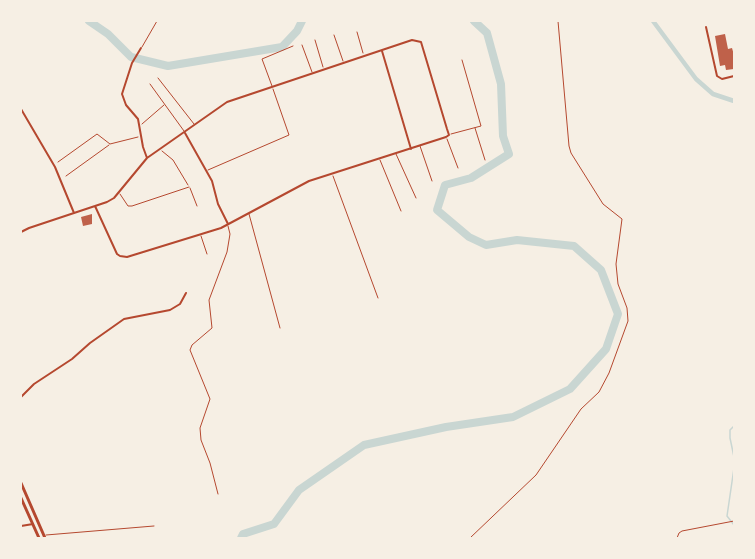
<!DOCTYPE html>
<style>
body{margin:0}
#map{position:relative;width:755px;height:559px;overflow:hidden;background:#f6efe4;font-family:Lato,sans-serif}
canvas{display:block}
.frame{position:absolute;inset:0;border:22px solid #f6efe4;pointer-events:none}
</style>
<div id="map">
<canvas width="755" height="559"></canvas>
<div class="frame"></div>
</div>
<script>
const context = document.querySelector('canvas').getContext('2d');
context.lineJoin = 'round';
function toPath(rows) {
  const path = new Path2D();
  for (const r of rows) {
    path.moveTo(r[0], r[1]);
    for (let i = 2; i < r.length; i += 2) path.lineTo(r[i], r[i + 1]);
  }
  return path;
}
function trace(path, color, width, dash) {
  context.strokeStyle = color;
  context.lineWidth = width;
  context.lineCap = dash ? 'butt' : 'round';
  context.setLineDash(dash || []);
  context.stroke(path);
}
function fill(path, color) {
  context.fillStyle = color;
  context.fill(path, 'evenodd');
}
const stream = toPath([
 [734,426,730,430,730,438,734,457],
 [734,468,727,516,734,525]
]);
const canal = toPath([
 [653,21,696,79,713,94,734,101]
]);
const river = toPath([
 [89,21,108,34,131,57,168,66,282,47,297,31,302,21],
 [241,538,243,534,274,524,299,490,364,445,446,427,513,417,570,389,606,349,618,314,601,270,574,246,517,240,486,245,469,237,437,210,445,185,471,178,509,154,503,136,501,84,487,33,474,21]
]);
const building = toPath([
 [725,34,728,49,732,48,734,55,734,69,726,70,725,65,720,66,715,36],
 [92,214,92,224,83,226,81,217]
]);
const service = toPath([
 [357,32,363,53],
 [334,35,343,61],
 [315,40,323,67],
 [302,45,312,72],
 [142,47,157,21],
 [158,78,194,124],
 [150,84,184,131],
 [272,86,262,59,293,46],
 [142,124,164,105],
 [475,128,485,160],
 [451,134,481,126,462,60],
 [447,139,458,168],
 [420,146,432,181],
 [162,151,173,160,188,185],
 [396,154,416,198],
 [380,160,401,211],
 [58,162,97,134,110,144,138,137],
 [208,170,289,135,273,89],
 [66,176,109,145],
 [333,176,378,298],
 [190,188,197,206],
 [120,194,128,206,132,206,189,187],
 [249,214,280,328],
 [201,236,207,254],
 [218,494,210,463,201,440,200,428,210,399,190,350,192,345,212,328,209,300,227,252,230,234,228,226],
 [46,535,154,526],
 [470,538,536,475,581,409,599,392,609,373,628,321,627,308,618,284,616,264,622,219,603,204,571,153,569,146,558,21],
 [677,538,679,533,682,531,734,521]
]);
const minor = toPath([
 [706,27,717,76,722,79,734,76],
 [141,48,132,63,122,94,126,105,138,119,143,147,147,158],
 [382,51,411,149],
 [21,109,55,167,74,213],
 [185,133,212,181,218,204,228,224],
 [21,232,29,228,107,202,114,198,147,158,227,102,412,40,421,42,447,129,449,135,446,137,309,181,221,228,127,257,120,256,117,254,95,206],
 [21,397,34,384,72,359,90,343,124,319,170,310,180,304,186,293],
 [21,526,33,524]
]);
const primary = toPath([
 [21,483,45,538],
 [21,498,39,538]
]);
trace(stream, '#c9d6d2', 1.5);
trace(canal, '#c9d6d2', 4.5);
trace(river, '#c9d6d2', 8);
fill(building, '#bf614a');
trace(service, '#b5482f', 1);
trace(minor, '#b5482f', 2);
trace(primary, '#b5482f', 3);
</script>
